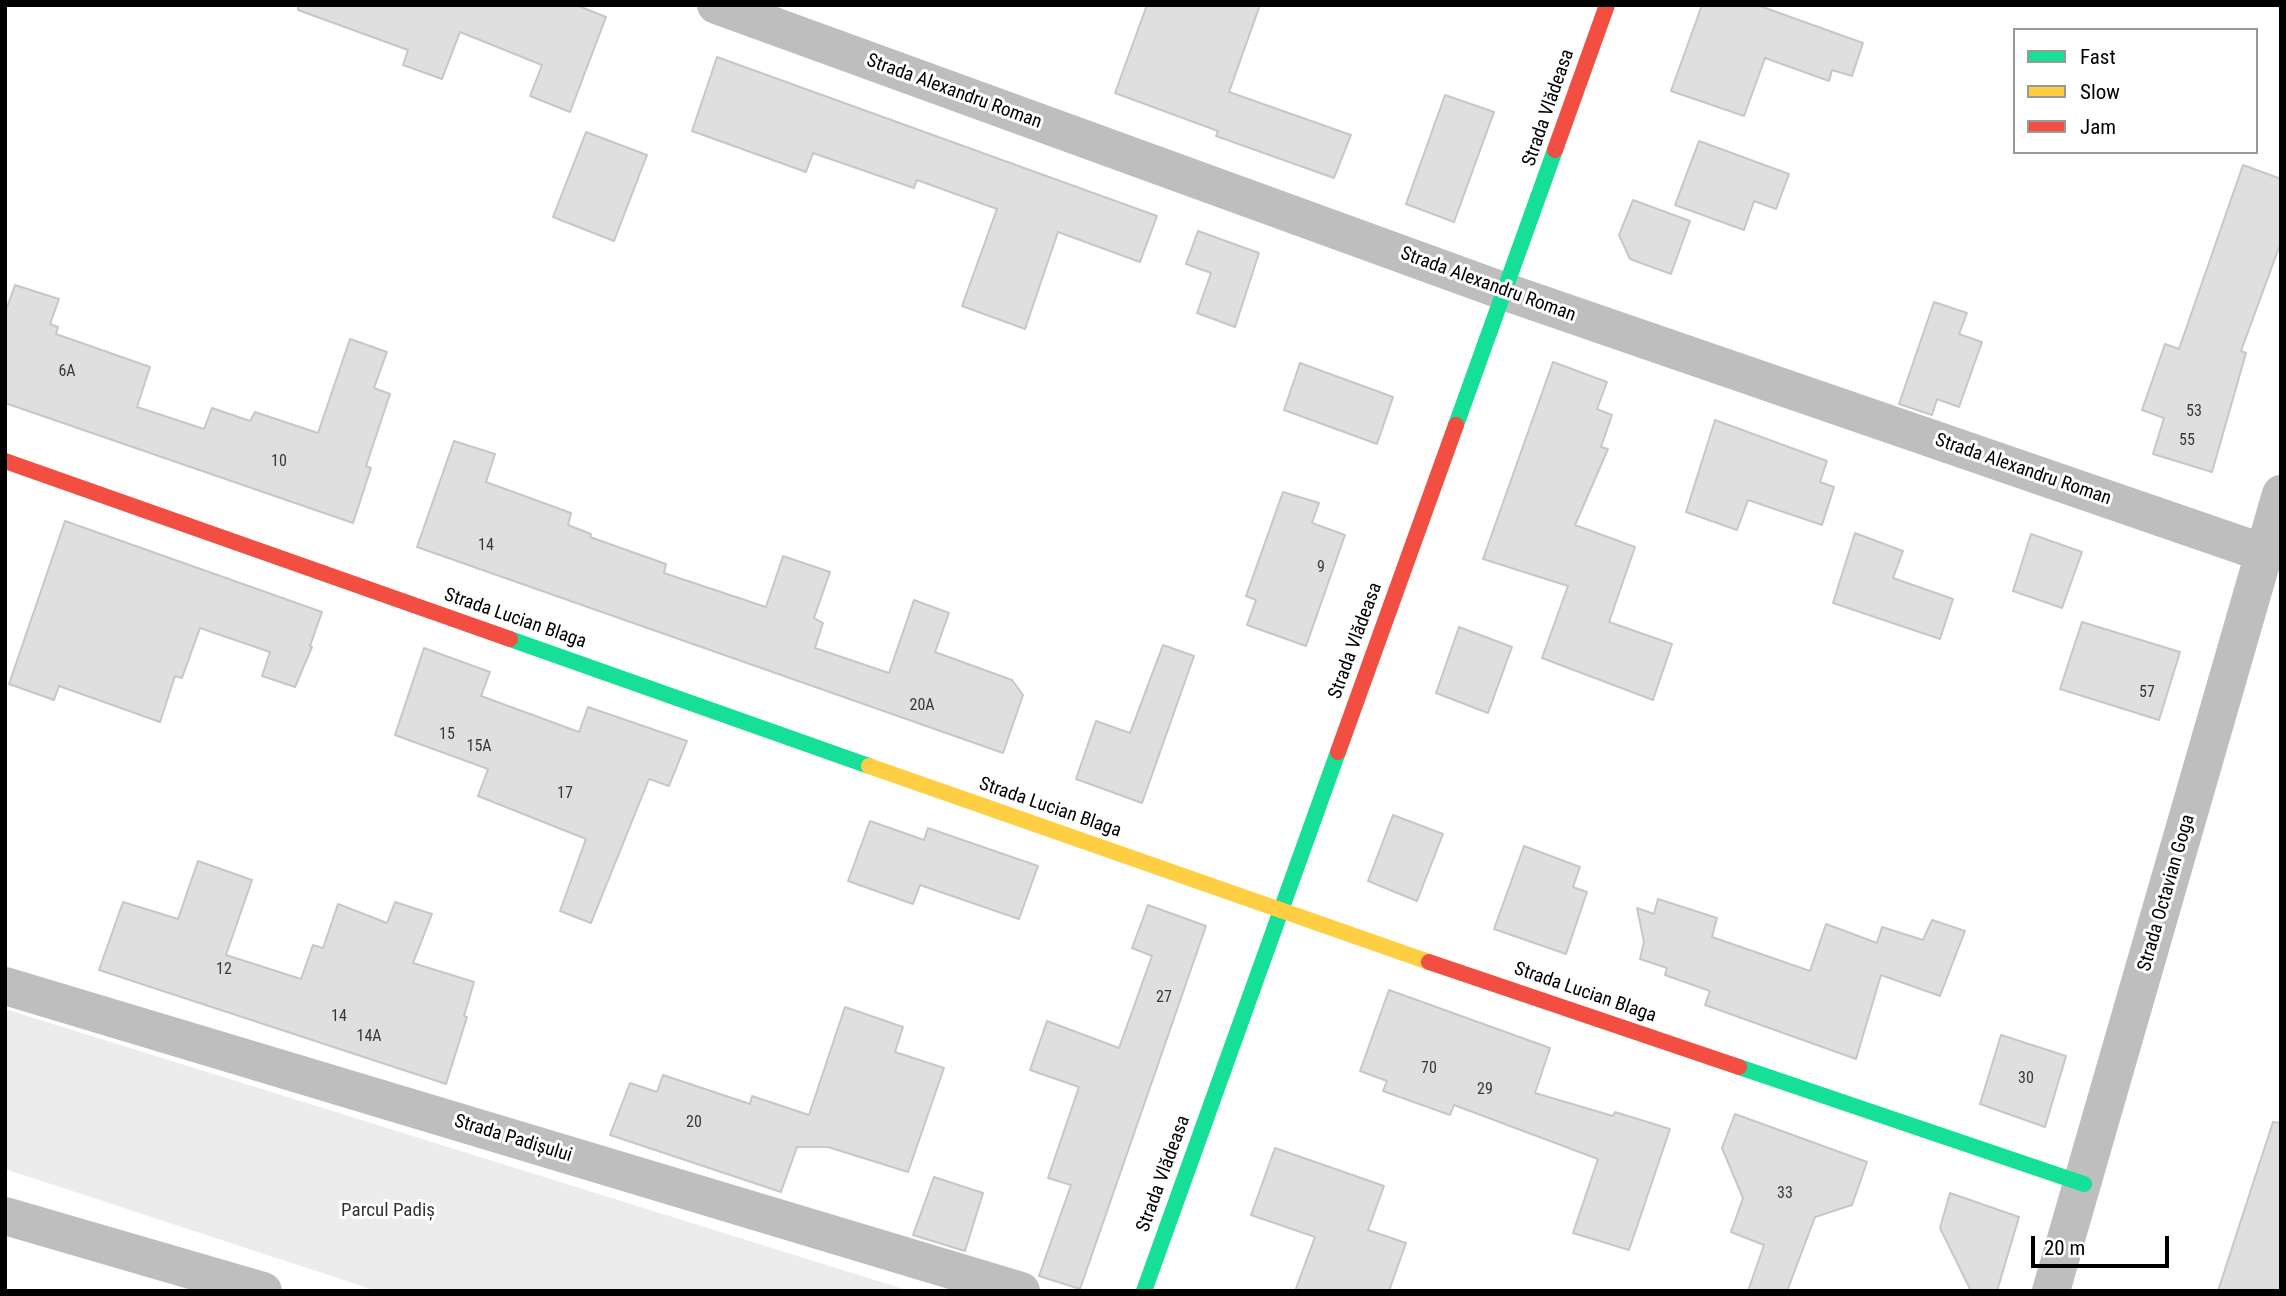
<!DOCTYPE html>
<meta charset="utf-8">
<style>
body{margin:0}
#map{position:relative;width:2286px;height:1296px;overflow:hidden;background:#fff;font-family:"Roboto Condensed",sans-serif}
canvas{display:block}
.frame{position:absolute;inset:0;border:7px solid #000;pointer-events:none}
.legend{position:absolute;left:2013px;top:28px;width:245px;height:126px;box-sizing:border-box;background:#fff;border:2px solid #999;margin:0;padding:9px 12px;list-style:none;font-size:21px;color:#000}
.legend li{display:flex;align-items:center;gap:14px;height:35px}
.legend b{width:35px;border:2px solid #999}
.scale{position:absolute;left:2031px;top:1236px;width:138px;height:32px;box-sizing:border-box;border:4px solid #000;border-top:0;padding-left:9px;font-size:21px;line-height:24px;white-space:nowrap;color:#000;-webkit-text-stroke:5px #fff;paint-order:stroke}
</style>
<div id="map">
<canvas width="2286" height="1296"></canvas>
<div class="frame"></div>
<ul class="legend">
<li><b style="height:9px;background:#16e098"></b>Fast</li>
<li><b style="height:9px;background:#ffcf43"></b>Slow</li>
<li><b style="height:9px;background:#f24e42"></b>Jam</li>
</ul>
<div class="scale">20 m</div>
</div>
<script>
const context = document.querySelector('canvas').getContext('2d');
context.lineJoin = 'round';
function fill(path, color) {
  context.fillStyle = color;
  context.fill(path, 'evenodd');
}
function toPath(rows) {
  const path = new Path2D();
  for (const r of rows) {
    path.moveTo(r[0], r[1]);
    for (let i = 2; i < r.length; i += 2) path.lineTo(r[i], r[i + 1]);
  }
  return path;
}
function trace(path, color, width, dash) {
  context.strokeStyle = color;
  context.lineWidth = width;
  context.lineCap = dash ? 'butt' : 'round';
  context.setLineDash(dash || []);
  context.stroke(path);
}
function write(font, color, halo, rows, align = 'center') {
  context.font = font + ' "Roboto Condensed",sans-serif';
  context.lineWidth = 6;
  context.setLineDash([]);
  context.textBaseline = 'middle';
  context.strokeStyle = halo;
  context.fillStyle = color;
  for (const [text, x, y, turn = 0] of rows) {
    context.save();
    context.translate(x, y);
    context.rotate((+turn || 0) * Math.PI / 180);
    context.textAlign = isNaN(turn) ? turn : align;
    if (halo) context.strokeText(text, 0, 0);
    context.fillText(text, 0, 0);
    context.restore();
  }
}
const green = toPath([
 [5,1009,910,1291,377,1291,5,1169]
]);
const building = toPath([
 [298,5,576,5,606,17,570,112,530,96,542,65,460,32,442,79,403,65,408,50,298,10,298,5],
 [1147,5,1260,5,1229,92,1351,135,1334,178,1216,136,1218,131,1115,93,1147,5],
 [1702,5,1757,5,1863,43,1852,76,1832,70,1829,81,1765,58,1744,116,1671,91,1702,5],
 [717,57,1157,216,1140,262,1058,232,1025,329,962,306,997,209,917,180,914,188,813,153,806,172,692,131,717,57],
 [1445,95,1494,112,1454,222,1406,204,1445,95],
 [586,132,647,155,614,241,553,217,586,132],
 [1699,141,1789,174,1776,209,1754,201,1744,230,1675,205,1699,141],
 [2243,165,2281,179,2281,242,2241,351,2246,353,2212,472,2153,454,2164,418,2142,410,2165,344,2179,349,2243,165],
 [1633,200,1690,221,1671,274,1630,259,1619,235,1633,200],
 [1198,231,1259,253,1235,327,1197,313,1211,273,1186,264,1198,231],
 [15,285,59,299,50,324,58,327,56,334,150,367,137,407,204,429,212,408,250,421,255,412,318,433,350,339,387,352,374,388,390,394,366,466,371,468,353,523,5,403,5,313,15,285],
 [1934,302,1967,313,1959,334,1982,342,1959,407,1937,399,1932,415,1899,404,1934,302],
 [1553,362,1607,382,1597,409,1612,415,1601,447,1608,449,1575,525,1635,547,1609,622,1672,644,1653,700,1542,658,1568,586,1483,559,1553,362],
 [1300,363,1393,397,1377,444,1284,410,1300,363],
 [1715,420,1827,461,1820,482,1834,487,1822,525,1748,500,1737,530,1686,512,1715,420],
 [454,441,495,454,486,482,571,513,568,525,591,534,590,537,666,564,664,573,766,607,783,556,830,572,814,618,823,623,815,648,889,673,914,600,949,613,935,652,1012,680,1023,695,1003,753,417,547,454,441],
 [1283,492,1319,503,1312,523,1345,535,1306,646,1247,625,1256,600,1246,596,1283,492],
 [65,521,322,612,310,646,312,647,295,687,262,676,270,652,200,628,182,678,175,676,160,722,59,686,54,700,9,684,65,521],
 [1855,533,1903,551,1893,578,1953,599,1940,639,1833,603,1855,533],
 [2031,534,2082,552,2062,608,2013,591,2031,534],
 [2082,622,2180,652,2159,720,2060,689,2082,622],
 [1459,627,1512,647,1488,713,1436,693,1459,627],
 [1163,645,1194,656,1142,803,1076,779,1096,721,1130,733,1163,645],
 [424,648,490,672,481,696,579,732,588,707,687,741,669,786,649,779,591,923,560,911,586,839,478,796,488,769,395,735,424,648],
 [1393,815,1443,834,1417,901,1368,881,1393,815],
 [870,821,924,840,928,828,1038,866,1019,919,920,885,913,904,848,881,870,821],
 [1524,846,1580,867,1573,887,1587,892,1566,954,1494,929,1524,846],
 [198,861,252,880,226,955,301,979,313,945,323,948,338,904,387,923,395,902,432,914,413,963,474,982,464,1016,467,1017,446,1084,99,970,123,902,178,919,198,861],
 [1658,899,1717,918,1712,937,1810,971,1826,924,1877,943,1882,927,1923,940,1932,920,1965,931,1940,996,1881,975,1856,1059,1705,1005,1710,991,1665,975,1667,968,1640,959,1644,942,1637,908,1654,914,1658,899],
 [1148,905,1206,926,1080,1289,1039,1276,1071,1185,1048,1178,1079,1087,1030,1070,1047,1021,1119,1048,1152,956,1132,948,1148,905],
 [1389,990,1550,1048,1535,1093,1613,1116,1615,1112,1670,1129,1629,1250,1573,1233,1598,1159,1454,1105,1450,1115,1383,1091,1387,1081,1360,1071,1389,990],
 [845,1007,903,1027,895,1052,944,1068,908,1172,828,1147,797,1147,781,1192,610,1135,630,1083,657,1092,663,1075,750,1104,752,1096,809,1115,845,1007],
 [2001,1035,2066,1056,2045,1127,1980,1104,2001,1035],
 [1735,1114,1867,1162,1852,1205,1815,1217,1787,1291,1748,1291,1764,1245,1731,1232,1743,1198,1722,1148,1735,1114],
 [2273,1122,2281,1123,2281,1291,2218,1291,2273,1122],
 [1275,1148,1384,1186,1368,1230,1406,1243,1389,1291,1295,1291,1315,1237,1251,1215,1275,1148],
 [934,1177,983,1193,965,1251,913,1235,934,1177],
 [1950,1193,2019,1217,1997,1291,1971,1291,1940,1228,1950,1193]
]);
const street = toPath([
 [716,5,1506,292,2264,553],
 [5,986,1021,1291],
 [5,1216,263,1291],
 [2051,1291,2281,494]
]);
const fast = toPath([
 [1456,425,1555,150],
 [510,639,869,766],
 [1739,1067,2084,1184],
 [1144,1291,1338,752]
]);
const slow = toPath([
 [869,766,1429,962]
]);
const jam = toPath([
 [1555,150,1607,5],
 [5,461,510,639],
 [1338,752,1456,425],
 [1429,962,1739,1067]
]);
const numberNames = [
 ["6A",67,372],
 ["53",2194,412],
 ["55",2187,441],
 ["10",279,462],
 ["14",486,546],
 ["9",1321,568],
 ["57",2147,693],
 ["20A",922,706],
 ["15",447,735],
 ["15A",479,747],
 ["17",565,794],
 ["12",224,970],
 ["27",1164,998],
 ["14",339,1017],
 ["14A",369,1037],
 ["70",1429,1069],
 ["30",2026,1079],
 ["29",1485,1090],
 ["20",694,1123],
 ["33",1785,1194]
];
const streetNames = [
 ["Strada Alexandru Roman",954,92,20],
 ["Strada Vlădeasa",1549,108,-71],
 ["Strada Alexandru Roman",1488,285,20],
 ["Strada Alexandru Roman",2023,470,19],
 ["Strada Lucian Blaga",515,619,19],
 ["Strada Vlădeasa",1356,641,-70],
 ["Strada Lucian Blaga",1050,808,19],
 ["Strada Octavian Goga",2167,893,-74],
 ["Strada Lucian Blaga",1585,993,19],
 ["Strada Padișului",513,1139,17],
 ["Strada Vlădeasa",1164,1174,-70]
];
const parkNames = [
 ["Parcul Padiș",388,1211]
];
fill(green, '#ececec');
fill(building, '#dfdfdf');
trace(building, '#c7c7c7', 2);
trace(street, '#bebebe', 38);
trace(fast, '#16e098', 16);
trace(slow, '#ffcf43', 16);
trace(jam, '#f24e42', 16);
write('16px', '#383838', null, numberNames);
write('19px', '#000', '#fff', streetNames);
write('19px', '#333', '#fff', parkNames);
</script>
